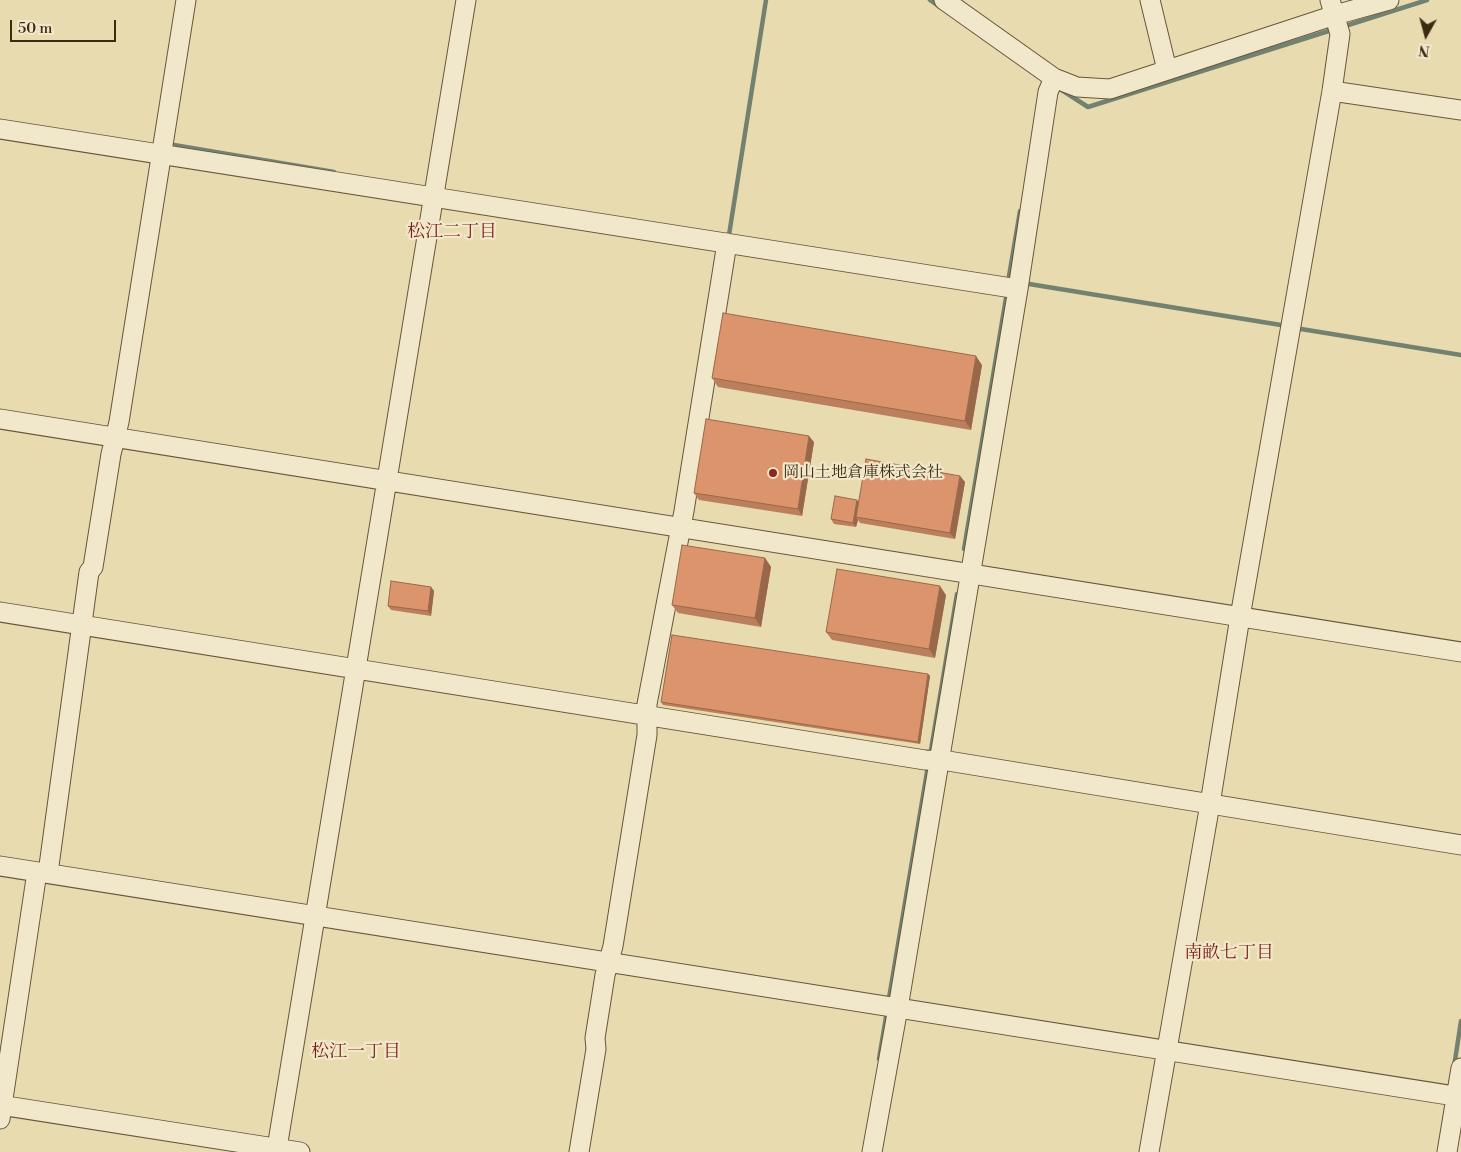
<!DOCTYPE html>
<meta charset="utf-8">
<style>
body{margin:0}
#map{position:relative;width:1461px;height:1152px;overflow:hidden;background:#e9dbb0;font-family:"Libre Bodoni",serif}
canvas{display:block}
.north{position:absolute;left:1401px;top:10px;width:50px;height:50px;-webkit-text-stroke:4px #f1e8cc;paint-order:stroke;rotate:187deg;font-size:14px;font-weight:700;line-height:20px;text-align:center;color:#3e2a13}
.north::after{content:'';display:block;margin:auto;width:18px;height:22px;background:#3e2a13;clip-path:polygon(50% 0,100% 100%,50% 72%,0 100%)}
.scale{position:absolute;left:10px;top:20px;width:106px;height:22px;box-sizing:border-box;border:2px solid #3e2a13;border-top:0;padding-left:6px;font-size:15px;line-height:18px;white-space:nowrap;color:#3e2a13;-webkit-text-stroke:4px #f1e8cc;paint-order:stroke}
</style>
<div id="map">
<canvas width="1461" height="1152"></canvas>
<div class="north">N</div>
<div class="scale">50 m</div>
</div>
<script>
const context = document.querySelector('canvas').getContext('2d');
context.lineJoin = 'round';
function toPath(rows) {
  const path = new Path2D();
  for (const r of rows) {
    path.moveTo(r[0], r[1]);
    for (let i = 2; i < r.length; i += 2) path.lineTo(r[i], r[i + 1]);
  }
  return path;
}
function trace(path, color, width, dash) {
  context.strokeStyle = color;
  context.lineWidth = width;
  context.lineCap = dash ? 'butt' : 'round';
  context.setLineDash(dash || []);
  context.stroke(path);
}
function fill(path, color) {
  context.fillStyle = color;
  context.fill(path, 'evenodd');
}
function write(font, color, halo, rows, align = 'center') {
  context.font = font + ' "Libre Bodoni","Noto Serif JP",serif';
  context.lineWidth = 4.5;
  context.setLineDash([]);
  context.textBaseline = 'middle';
  context.strokeStyle = halo;
  context.fillStyle = color;
  for (const [text, x, y, turn = 0] of rows) {
    context.save();
    context.translate(x, y);
    context.rotate((+turn || 0) * Math.PI / 180);
    context.textAlign = isNaN(turn) ? turn : align;
    if (halo) context.strokeText(text, 0, 0);
    context.fillText(text, 0, 0);
    context.restore();
  }
}
const stream = toPath([
 [930,0,940,7],
 [1342,27,1427,0],
 [1060,89,1088,107,1335,29],
 [168,144,334,172],
 [729,235,766,0],
 [1008,282,1020,211],
 [1023,283,1287,326],
 [1295,328,1461,355],
 [964,549,1007,292],
 [930,756,957,594],
 [889,998,928,766],
 [879,1059,886,1017],
 [1454,1067,1461,1021]
]);
const minor = toPath([
 [944,0,1054,78,1077,87,1110,89,1335,15,1389,0],
 [1150,0,1167,70],
 [1332,91,1461,110],
 [0,129,1018,289],
 [0,419,1461,652],
 [0,612,925,760,948,761,1461,845],
 [0,866,1461,1097],
 [48,873,89,572,93,567,111,454,119,422,186,0],
 [0,1105,300,1152],
 [0,1119,37,872],
 [277,1148,466,0],
 [579,1152,596,1049,595,1038,605,975,613,946,647,735,647,704,684,511,727,243],
 [872,1152,898,1008,1018,289,1048,92,1054,78],
 [1149,1152,1210,804,1240,617,1332,91,1340,34,1330,0],
 [1447,1152,1461,1068]
]);
const wall = toPath([
 [982,365,971,430,718,387,712,378],
 [814,442,802,516,699,500,694,493],
 [960,476,965,482,955,539,860,523,858,520,856,527,834,524,831,519,857,500,858,502],
 [765,558,771,567,761,627,678,613,672,605],
 [431,587,434,591,431,616,391,610,388,606],
 [946,595,935,658,832,640,826,632],
 [928,674,930,676,920,744,663,705,661,702]
]);
const shadedWall = toPath([
 [976,356,982,365,971,430,965,421],
 [809,436,814,442,802,516,798,509],
 [960,476,965,482,955,539,950,533],
 [857,500,860,505,856,517,858,520,856,527,853,523],
 [765,558,771,567,761,627,755,618],
 [940,586,946,595,935,658,929,649],
 [431,587,434,591,431,616,428,611],
 [928,674,930,676,920,744,918,742]
]);
const building = toPath([
 [723,313,976,356,965,421,712,378,723,313],
 [706,419,809,436,798,509,694,493,706,419],
 [866,459,960,476,950,533,856,517,866,459],
 [835,496,857,500,853,523,831,519,835,496],
 [682,545,765,558,755,618,672,605,682,545],
 [837,569,940,586,929,649,826,632,837,569],
 [391,581,431,587,428,611,388,606,391,581],
 [672,635,928,674,918,742,661,702,672,635]
]);
const markers = [
 [773,473,5,"#8f2418"]
];
const poiNames = [
 ["岡山土地倉庫株式会社",783,473]
];
const neighbourhoodNames = [
 ["松江二丁目",452,233],
 ["南畝七丁目",1229,954],
 ["松江一丁目",356,1053]
];
trace(stream, '#738170', 4.5);
trace(minor, '#69563a', 21);
trace(minor, '#f1e8cc', 19);
fill(wall, '#bc7f5c');
fill(shadedWall, '#99684b');
fill(building, '#db946b');
trace(building, '#99684b', 1);
for (const [x, y, r, color] of markers) {
  const dot = new Path2D();
  dot.arc(x, y, r, 0, 2 * Math.PI);
  context.fillStyle = color;
  context.fill(dot);
  trace(dot, '#f1e8cc', 2);
}
write('16px', '#3e2a13', '#f1e8cc', poiNames, 'left');
write('18px', '#7a1f14', '#f1e8cc', neighbourhoodNames);
</script>
